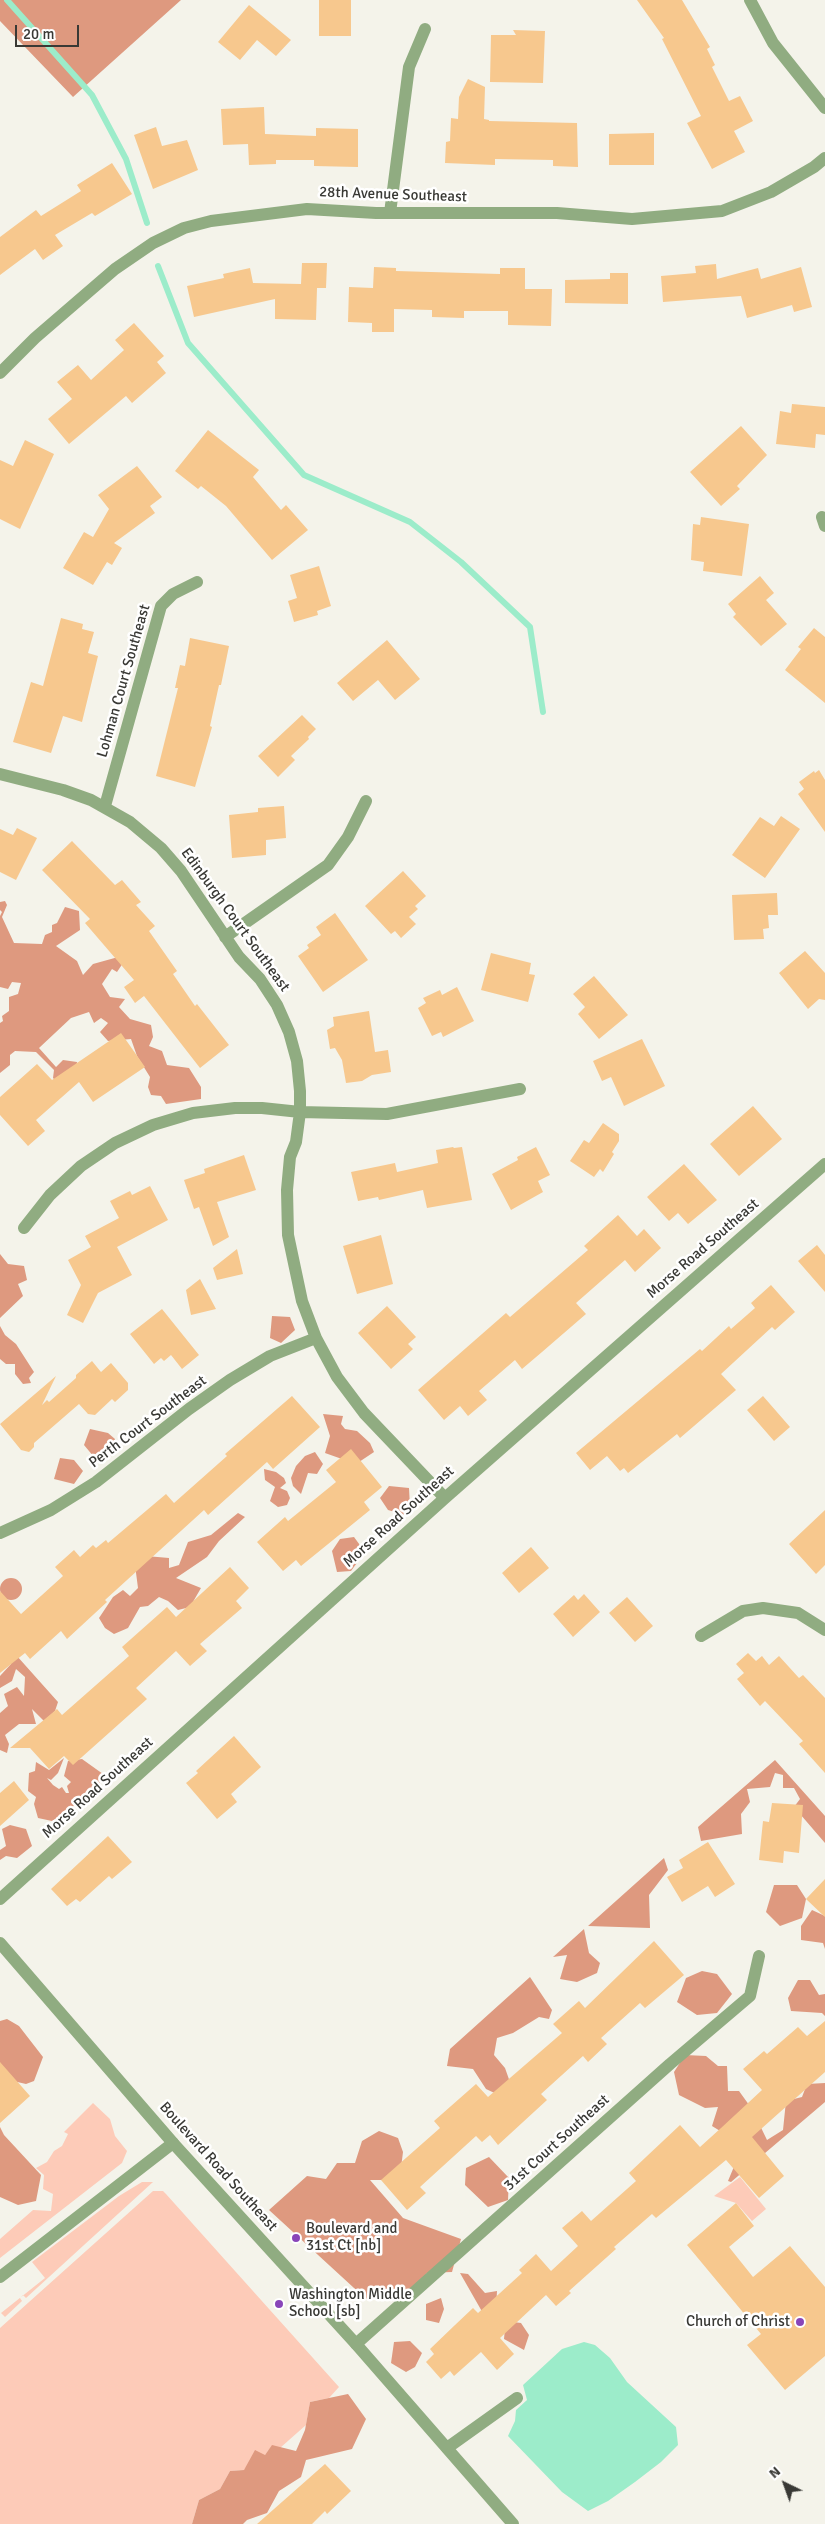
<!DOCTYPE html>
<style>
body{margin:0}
#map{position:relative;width:825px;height:2524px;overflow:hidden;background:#f4f3ea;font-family:Signika,sans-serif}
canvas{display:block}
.north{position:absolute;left:760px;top:2459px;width:50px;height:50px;-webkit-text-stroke:4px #fff;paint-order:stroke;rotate:318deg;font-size:14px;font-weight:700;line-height:20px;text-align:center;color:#393935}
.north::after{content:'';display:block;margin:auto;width:18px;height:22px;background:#393935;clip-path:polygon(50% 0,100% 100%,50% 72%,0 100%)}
.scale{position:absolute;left:15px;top:25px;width:64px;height:22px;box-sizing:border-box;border:2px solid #393935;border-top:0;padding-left:6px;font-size:15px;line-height:18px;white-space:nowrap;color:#393935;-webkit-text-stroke:4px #fff;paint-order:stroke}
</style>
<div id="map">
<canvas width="825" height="2524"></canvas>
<div class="north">N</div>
<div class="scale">20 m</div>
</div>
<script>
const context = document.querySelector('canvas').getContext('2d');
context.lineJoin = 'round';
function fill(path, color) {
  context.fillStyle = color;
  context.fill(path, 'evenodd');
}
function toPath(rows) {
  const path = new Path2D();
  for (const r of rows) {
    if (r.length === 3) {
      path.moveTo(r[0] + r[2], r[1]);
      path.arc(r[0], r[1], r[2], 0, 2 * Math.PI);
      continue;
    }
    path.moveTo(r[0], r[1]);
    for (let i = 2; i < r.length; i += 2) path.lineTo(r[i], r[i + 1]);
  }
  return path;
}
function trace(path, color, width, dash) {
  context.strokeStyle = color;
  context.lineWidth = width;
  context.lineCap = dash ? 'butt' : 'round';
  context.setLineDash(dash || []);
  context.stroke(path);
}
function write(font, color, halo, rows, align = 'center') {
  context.font = font + ' Signika,sans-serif';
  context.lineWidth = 5;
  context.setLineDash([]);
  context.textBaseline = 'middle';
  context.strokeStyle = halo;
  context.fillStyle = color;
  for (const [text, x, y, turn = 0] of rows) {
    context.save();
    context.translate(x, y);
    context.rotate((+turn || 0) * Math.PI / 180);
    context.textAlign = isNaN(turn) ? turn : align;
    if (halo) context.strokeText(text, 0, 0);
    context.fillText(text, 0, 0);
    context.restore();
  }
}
const green = toPath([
 [93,2103,110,2119,115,2136,127,2151,122,2163,0,2258,0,2239,33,2210,51,2211,53,2194,43,2189,44,2175,36,2168,47,2162,54,2151,62,2146,68,2134,64,2132],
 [740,2177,766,2209,752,2221,736,2203,714,2196],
 [142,2182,153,2182,26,2298,23,2295,20,2298,22,2301,5,2317,1,2313,45,2278,32,2262,119,2196],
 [153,2191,163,2191,166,2194,339,2387,329,2398,310,2402,306,2425,280,2448,272,2446,265,2455,244,2470,230,2471,220,2489,199,2500,192,2524,0,2524,0,2328]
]);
const forest = toPath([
 [0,0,181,0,73,97,0,21],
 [5,901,7,905,2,917,14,943,42,944,45,935,52,932,52,925,57,923,65,907,79,911,80,930,56,946,77,961,83,975,93,964,129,954,117,972,112,969,102,984,110,997,125,999,119,1007,130,1019,151,1025,153,1037,149,1046,162,1051,167,1065,189,1068,201,1087,201,1099,166,1104,161,1096,151,1095,148,1087,150,1077,137,1056,131,1039,108,1041,100,1032,108,1023,101,1018,94,1023,89,1012,71,1018,39,1048,56,1067,63,1060,77,1062,75,1082,59,1084,53,1078,54,1070,36,1052,15,1051,10,1055,10,1065,0,1073,0,1023,3,1021,2,1016,9,1011,9,997,18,994,21,983,12,982,8,989,0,987,0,916,2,912,0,910,0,902],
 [0,1254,8,1264,24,1266,27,1280,18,1284,23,1296,0,1318],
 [272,1316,290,1317,295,1330,281,1343,270,1338],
 [0,1326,5,1335,16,1344,34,1372,29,1378,31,1383,23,1384,15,1374,15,1364,6,1364,0,1359],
 [323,1414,343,1416,341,1424,345,1429,357,1431,370,1443,374,1452,356,1464,325,1453,330,1436],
 [90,1429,108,1433,115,1439,111,1456,94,1457,84,1445],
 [315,1452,323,1464,317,1474,308,1473,301,1494,293,1486,291,1478,296,1466,305,1456],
 [60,1458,74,1460,83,1471,74,1484,54,1479],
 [264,1469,276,1472,284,1478,286,1483,280,1488,287,1491,290,1498,287,1505,278,1507,270,1501,275,1487,265,1480],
 [389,1486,409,1488,410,1507,405,1515,388,1510,380,1498],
 [238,1513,245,1517,219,1541,207,1557,176,1578,201,1588,190,1607,178,1610,168,1601,159,1597,148,1606,140,1607,128,1628,114,1634,105,1628,99,1618,113,1597,123,1590,130,1596,138,1588,135,1565,146,1556,169,1558,169,1568,179,1565,188,1542,211,1535],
 [354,1537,365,1552,351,1571,337,1572,332,1551,340,1539],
 [11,1589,11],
 [0,1637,58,1702,55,1711,44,1721,32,1709,36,1724,19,1724,5,1735,9,1744,7,1753,0,1750,0,1713,8,1706,4,1694,17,1687,24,1696,25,1677,16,1669,12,1681,0,1688,0,1676,11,1664],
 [64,1758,58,1773,51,1780,47,1778,53,1785,59,1789,62,1787,66,1793,69,1793,67,1786,71,1782,64,1776,68,1761,82,1759,103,1774,99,1785,65,1813,52,1821,38,1818,34,1804,36,1797,28,1791,29,1773,35,1771,36,1762,49,1770],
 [775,1760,825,1816,825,1843,794,1807,800,1799,794,1788,783,1788,783,1775,775,1773,770,1787,747,1789,750,1802,741,1814,742,1834,701,1841,698,1827],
 [10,1825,26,1829,32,1846,17,1858,6,1856,0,1860,0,1850,6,1846,2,1829],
 [664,1858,668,1870,649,1895,650,1928,588,1926],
 [774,1885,797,1885,806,1899,802,1918,780,1926,766,1912],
 [812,1910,825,1916,825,1949,823,1943,801,1940,801,1926],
 [584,1929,589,1953,600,1963,597,1973,577,1982,560,1979,567,1955,553,1957],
 [702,1971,717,1974,732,1994,717,2013,697,2015,677,2002,686,1978],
 [530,1977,552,2010,549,2019,539,2017,513,2033,497,2038,494,2055,505,2068,511,2085,503,2097,486,2089,473,2069,447,2066,450,2049],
 [798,1980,810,1980,819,1995,825,1994,825,2016,822,2013,791,2011,788,1998],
 [7,2019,19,2026,43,2057,34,2081,26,2084,0,2078,0,2021],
 [685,2055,706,2056,718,2066,727,2066,728,2091,739,2091,752,2109,767,2140,783,2130,786,2101,802,2097,807,2084,825,2083,825,2102,731,2182,728,2181,743,2145,712,2126,718,2107,705,2108,679,2095,674,2072],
 [0,2127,4,2135,41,2175,36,2201,18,2205,0,2197],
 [379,2131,398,2138,403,2152,401,2168,387,2180,370,2180,403,2218,461,2239,452,2272,427,2273,419,2283,401,2294,380,2289,366,2299,269,2210,307,2176,326,2179,337,2163,355,2163,362,2141],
 [489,2157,509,2178,508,2200,488,2207,465,2185,466,2168],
 [460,2273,468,2274,485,2293,497,2291,496,2310,506,2321,521,2323,529,2335,524,2350,504,2339,505,2328,484,2315],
 [441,2298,444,2309,439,2323,426,2320,426,2304],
 [410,2341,422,2353,415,2367,406,2372,391,2363,394,2342],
 [348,2394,366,2419,352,2449,306,2460,301,2477,279,2491,267,2513,247,2520,243,2524,192,2524,199,2500,220,2489,230,2471,244,2470,255,2450,265,2455,272,2445,296,2451,305,2430,310,2402]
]);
const water = toPath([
 [584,2342,595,2345,610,2358,627,2382,676,2427,678,2445,661,2462,635,2482,608,2501,588,2511,562,2492,508,2436,515,2421,516,2410,527,2400,523,2385,562,2349]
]);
const stream = toPath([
 [7,0,92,95,126,159,147,223],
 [158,266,188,343,304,475,410,522,461,562,530,627,543,712]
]);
const building = toPath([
 [319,0,351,0,351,36,319,36],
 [637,0,682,0,710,47,707,49,715,65,712,67,729,101,740,96,753,121,734,131,745,152,712,169,687,123,701,116,662,39,664,38],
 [249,5,291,40,276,56,257,40,240,60,218,42],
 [513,30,545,31,543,83,490,82,491,35,516,35],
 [468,79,485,87,484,119,489,120,489,121,577,123,578,167,553,166,553,160,495,159,495,165,445,163,446,142,450,141,451,118,458,119,459,97],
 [264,107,265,134,316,136,316,128,358,129,358,167,314,166,314,160,276,160,276,164,249,165,248,144,223,145,221,109],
 [156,127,162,146,187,140,198,170,153,189,134,135],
 [654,133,654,165,609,165,609,134],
 [112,163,132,194,95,216,92,213,55,235,63,246,43,260,35,249,0,275,0,237,36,210,41,216,81,191,77,185],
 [302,263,327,263,326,288,317,288,316,320,275,319,275,299,194,317,187,286,224,278,223,274,250,268,253,283,301,284],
 [716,264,717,279,758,268,761,279,801,267,812,307,794,312,792,305,747,318,741,296,663,302,661,276,696,273,695,266],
 [374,267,396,268,396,271,500,274,500,268,525,268,525,289,552,289,551,326,508,325,508,311,464,311,464,318,432,317,432,310,394,309,394,332,372,332,372,323,348,322,349,287,373,288],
 [610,273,628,273,628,304,565,303,565,280,610,279],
 [134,323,164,356,157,362,166,373,132,403,126,396,69,444,48,419,72,399,57,382,78,365,91,380,124,350,115,340],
 [792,404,825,407,825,435,816,434,815,448,776,444,780,411,791,413],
 [741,426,767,455,737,486,740,489,721,506,690,472],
 [208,430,259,470,253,477,281,510,286,505,308,530,272,560,226,506,201,486,198,489,175,471],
 [25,440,54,454,20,529,0,519,0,460,13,466],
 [137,466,162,497,150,506,155,513,114,543,122,548,112,565,107,562,93,585,63,568,84,532,93,537,109,509,98,495],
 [701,517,749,524,742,576,703,571,704,562,691,560,693,524,700,525],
 [319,566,331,606,317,611,318,615,294,622,288,601,297,598,290,575],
 [760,576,774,593,766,600,787,624,761,646,733,617,736,614,728,604],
 [61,618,83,624,82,629,94,632,88,653,98,656,82,722,63,716,51,753,13,742,31,682,43,686],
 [814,628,825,637,825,703,785,670,801,649,798,647],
 [190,638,229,646,221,685,219,685,210,726,212,727,195,787,156,776,178,688,175,688,180,665,185,666],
 [387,640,420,679,395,700,378,680,353,701,337,683],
 [302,715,316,729,308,737,309,739,291,756,295,760,278,777,258,756],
 [819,770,825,780,825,832,798,794,804,789,799,782,814,771,815,773],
 [284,806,286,838,266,840,266,855,232,858,229,815,258,812,258,808],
 [781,816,800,829,765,878,732,855,760,817,774,826],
 [17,828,37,838,16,880,0,872,0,829,13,835],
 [72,841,115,885,122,880,141,902,136,905,155,926,149,931,177,971,173,974,195,1006,197,1004,229,1045,200,1068,144,996,135,1003,124,987,134,980,85,923,90,919,42,870],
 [403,871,426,896,415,906,418,909,409,917,416,924,401,938,395,931,391,934,365,906],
 [777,893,778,915,768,915,769,928,763,929,764,939,734,940,732,895],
 [335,913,368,960,323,992,298,956,309,948,307,945,321,935,316,927],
 [805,951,825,973,825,1000,819,999,808,1009,779,973],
 [491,953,531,963,529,974,535,975,528,1002,481,990],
 [594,976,628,1015,599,1039,578,1014,585,1007,573,994],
 [457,987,474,1021,443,1037,441,1032,432,1036,418,1008,426,1003,423,998,440,990,442,995],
 [369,1011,375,1052,388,1050,391,1072,372,1075,362,1081,346,1083,342,1060,335,1048,330,1049,327,1030,334,1026,333,1017],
 [121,1033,145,1067,93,1102,79,1082,36,1120,45,1131,28,1146,0,1115,0,1097,37,1064,52,1080],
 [642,1039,665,1086,624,1106,611,1077,602,1081,593,1061],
 [753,1106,782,1139,739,1176,710,1144],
 [603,1123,619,1134,619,1141,612,1152,614,1154,603,1172,600,1169,594,1177,570,1161,584,1140,589,1143],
 [453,1147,454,1148,462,1147,472,1200,427,1208,423,1190,379,1200,378,1197,358,1201,351,1172,395,1163,397,1172,438,1163,436,1150],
 [536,1147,550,1175,538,1181,543,1192,511,1210,492,1174,518,1160,517,1157],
 [244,1155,256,1190,217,1202,229,1237,213,1246,199,1207,194,1209,184,1180,205,1173,204,1169],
 [684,1164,717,1200,688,1224,678,1213,669,1221,647,1197],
 [150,1186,168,1220,117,1247,132,1275,98,1293,83,1323,67,1315,81,1285,68,1260,91,1247,85,1236,119,1218,110,1201,130,1191,132,1195],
 [618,1215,637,1236,644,1229,661,1248,635,1272,625,1260,576,1303,586,1314,542,1352,522,1369,515,1360,479,1391,487,1400,468,1416,460,1406,444,1420,418,1390,506,1313,510,1317,588,1250,584,1246],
 [381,1235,393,1284,357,1294,343,1246],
 [817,1245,825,1255,825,1292,798,1261],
 [237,1249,243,1274,217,1280,213,1268],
 [200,1279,216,1309,191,1315,186,1290],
 [771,1285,795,1312,775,1330,772,1327,721,1374,736,1390,680,1438,677,1434,628,1473,624,1468,620,1471,607,1456,590,1470,576,1453,700,1349,702,1351,729,1326,731,1329,755,1308,751,1303],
 [387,1306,416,1337,408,1344,413,1349,391,1369,358,1333],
 [162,1309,199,1355,182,1369,171,1355,164,1361,161,1358,154,1364,130,1334],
 [92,1361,101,1372,111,1363,128,1383,128,1390,115,1402,112,1399,95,1415,88,1414,79,1404,34,1443,34,1447,29,1452,21,1450,0,1424,56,1376,42,1405,47,1400,49,1402,76,1378,76,1375],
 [292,1396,320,1427,273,1469,267,1462,208,1515,204,1510,105,1600,107,1602,67,1639,61,1631,30,1659,25,1653,0,1673,0,1591,21,1614,63,1576,55,1567,74,1550,80,1557,93,1545,96,1548,106,1540,108,1543,166,1494,174,1503,227,1456,225,1454],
 [763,1396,790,1427,774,1441,747,1410],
 [351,1449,382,1487,364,1502,370,1510,301,1566,296,1560,283,1571,257,1542,285,1517,288,1521,336,1482,326,1470],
 [825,1510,825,1565,816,1574,789,1544],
 [531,1547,549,1568,519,1593,502,1573],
 [230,1567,249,1588,236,1601,242,1608,200,1644,207,1651,190,1666,176,1651,136,1688,147,1699,73,1765,64,1756,49,1769,30,1748,10,1748,57,1709,62,1715,129,1656,122,1647,167,1607,176,1617],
 [584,1594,600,1612,573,1637,553,1614,574,1595,578,1600],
 [627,1597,653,1626,635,1642,609,1613],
 [748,1653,756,1661,762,1656,769,1665,779,1656,799,1678,803,1675,825,1698,825,1773,799,1744,803,1741,765,1701,760,1706,737,1679,744,1673,736,1664],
 [234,1736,261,1767,231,1794,237,1802,217,1819,186,1783,198,1773,196,1771],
 [14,1781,29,1800,0,1826,0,1793],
 [772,1803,803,1805,799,1853,784,1851,783,1863,759,1860,763,1821,769,1822],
 [108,1836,132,1862,112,1879,109,1876,80,1902,76,1899,67,1906,51,1889],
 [708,1842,735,1884,715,1897,708,1886,682,1902,667,1877,683,1868,679,1860],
 [825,1879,825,1917,806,1899],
 [654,1941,684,1975,645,2008,640,2003,601,2038,607,2044,588,2062,583,2056,541,2094,547,2100,498,2145,490,2135,482,2142,476,2136,420,2187,426,2193,407,2210,381,2180,440,2128,434,2121,476,2084,488,2097,562,2033,553,2024,579,2001,585,2008],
 [825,2021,825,2072,752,2137,784,2176,759,2198,726,2160,656,2218,652,2214,614,2247,616,2249,569,2291,571,2293,556,2306,546,2295,500,2338,514,2354,497,2370,481,2352,454,2376,450,2371,441,2379,426,2362,434,2354,430,2349,455,2325,473,2308,478,2313,522,2273,519,2270,536,2254,551,2271,578,2246,562,2228,582,2211,591,2221,636,2181,629,2173,680,2125,700,2147,721,2128,762,2090,743,2069,764,2051,767,2054,798,2027,807,2036],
 [0,2062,30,2096,0,2123],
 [736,2203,754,2226,729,2247,753,2277,790,2246,825,2287,825,2356,785,2390,747,2345,761,2334,687,2245],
 [325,2464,351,2491,327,2514,325,2511,312,2524,257,2524]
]);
const service = toPath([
 [0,2277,173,2143],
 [447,2448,517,2398]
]);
const minor = toPath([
 [750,0,773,43,825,108],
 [390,213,409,67,425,29],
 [0,373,35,338,115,269,153,243,184,228,211,221,307,209,376,213,557,213,632,219,722,211,771,192,814,167,825,158],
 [822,517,825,526],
 [0,774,63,790,91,800,130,822,161,848,181,871,239,957,260,979,277,1005,289,1032,297,1061,300,1091,300,1112,296,1142,290,1157,287,1190,288,1235,302,1301,316,1338,337,1377,364,1413,445,1498],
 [105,806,161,606,173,594,197,582],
 [225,937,328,865,348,837,366,801],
 [24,1228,50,1195,81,1166,115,1143,153,1125,193,1113,235,1108,262,1108,300,1112,387,1114,520,1089],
 [0,1533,51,1510,96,1482,189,1409,230,1380,270,1356,316,1338],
 [701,1636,743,1611,763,1608,798,1613,825,1630],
 [0,1899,445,1498,825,1164],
 [356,2344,670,2064,750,1996,759,1956]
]);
const tertiary = toPath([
 [0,1943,173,2143,356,2344,513,2524]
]);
const markers = [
 [296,2238,5,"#8945b9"],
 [279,2304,5,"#8945b9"],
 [800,2322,5,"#8945b9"]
];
const streetNames = [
 ["28th Avenue Southeast",393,195,2],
 ["Lohman Court Southeast",124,681,-74],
 ["Edinburgh Court Southeast",235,920,54],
 ["Morse Road Southeast",703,1249,-41],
 ["Perth Court Southeast",148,1422,-37],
 ["Morse Road Southeast",399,1517,-42],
 ["Morse Road Southeast",98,1788,-42],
 ["31st Court Southeast",557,2143,-42],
 ["Boulevard Road Southeast",218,2167,48]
];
const poiNames = [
 ["Boulevard and",306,2229],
 ["31st Ct [nb]",306,2246],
 ["Washington Middle",289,2295],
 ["School [sb]",289,2312],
 ["Church of Christ",790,2322,"right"]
];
fill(green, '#fdcbb8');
fill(forest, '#de997f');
fill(water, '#9cecca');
trace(stream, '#9cecca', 6);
fill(building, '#f7c88e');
trace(service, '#90ac81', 12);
trace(minor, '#90ac81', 12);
trace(tertiary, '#90ac81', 12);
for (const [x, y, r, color] of markers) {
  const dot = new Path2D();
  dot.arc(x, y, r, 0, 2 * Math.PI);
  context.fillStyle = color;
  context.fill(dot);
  trace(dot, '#fff', 2);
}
write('15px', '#393935', '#fff', streetNames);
write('15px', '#393935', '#fff', poiNames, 'left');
</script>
